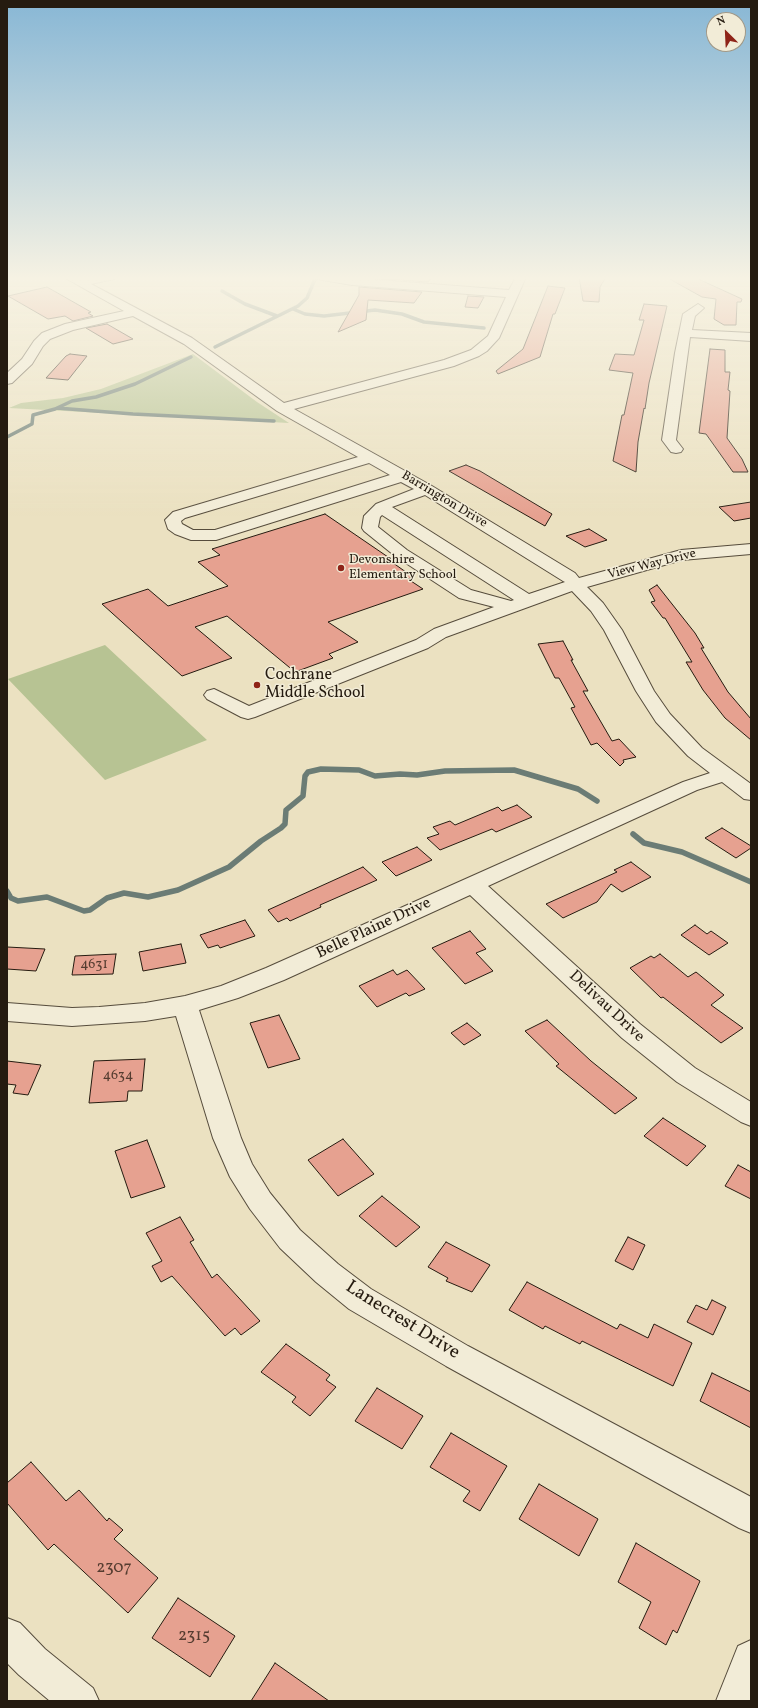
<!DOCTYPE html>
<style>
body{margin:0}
#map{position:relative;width:758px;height:1708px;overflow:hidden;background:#ebe1c1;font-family:Vollkorn,serif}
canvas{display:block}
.frame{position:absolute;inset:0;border:8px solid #251b10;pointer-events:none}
.north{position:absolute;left:706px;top:12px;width:40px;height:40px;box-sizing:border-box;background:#f2ecd7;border:1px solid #a09887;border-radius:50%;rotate:336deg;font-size:11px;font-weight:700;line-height:16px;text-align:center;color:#251b10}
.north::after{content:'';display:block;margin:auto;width:14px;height:18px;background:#8f2418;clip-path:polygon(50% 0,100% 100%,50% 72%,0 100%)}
</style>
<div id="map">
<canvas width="758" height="1708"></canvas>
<div class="frame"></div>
<div class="north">N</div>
</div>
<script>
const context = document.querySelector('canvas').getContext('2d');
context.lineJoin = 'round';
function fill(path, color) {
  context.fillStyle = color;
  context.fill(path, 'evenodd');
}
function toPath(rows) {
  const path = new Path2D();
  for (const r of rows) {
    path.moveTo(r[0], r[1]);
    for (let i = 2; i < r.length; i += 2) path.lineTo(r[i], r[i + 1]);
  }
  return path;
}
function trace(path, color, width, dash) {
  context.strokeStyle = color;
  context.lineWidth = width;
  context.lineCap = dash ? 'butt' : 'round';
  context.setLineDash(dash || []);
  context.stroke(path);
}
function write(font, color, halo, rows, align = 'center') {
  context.font = font + ' Vollkorn,serif';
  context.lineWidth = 3;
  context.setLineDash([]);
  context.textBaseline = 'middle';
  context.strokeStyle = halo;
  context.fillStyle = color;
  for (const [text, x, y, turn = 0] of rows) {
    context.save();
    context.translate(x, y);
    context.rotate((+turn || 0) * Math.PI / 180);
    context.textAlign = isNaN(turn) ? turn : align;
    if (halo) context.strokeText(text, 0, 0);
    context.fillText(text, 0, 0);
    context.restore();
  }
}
const green = toPath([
 [193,354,257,402,289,423,9,408,21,403,63,398,101,389],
 [105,645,207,740,105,780,8,679]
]);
const streamFar1 = toPath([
 [222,291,245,304,277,316],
 [293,309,305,314,324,316,375,310,402,314,424,322,484,328],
 [215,347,298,306,307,298,315,279],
 [57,408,133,414,274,421],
 [7,437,32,424,33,415,55,409,72,401,96,397,135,384,191,357]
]);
const stream = toPath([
 [633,834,644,843,682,852,751,882],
 [7,891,11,898,18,901,47,897,84,911,90,910,107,898,124,893,148,897,178,890,229,867,261,841,281,828,285,824,286,810,303,796,305,776,308,772,321,769,359,770,375,776,400,774,417,775,445,771,514,770,578,789,597,801]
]);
const building = toPath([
 [360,277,432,277,428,282,360,277],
 [579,277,606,277,600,287,599,302,583,301,579,277],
 [666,277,694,277,742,299,741,302,737,302,736,325,724,325,714,319,716,299,702,297,666,277],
 [548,286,565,288,555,314,553,314,540,357,498,374,496,371,523,349,548,286],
 [47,287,91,312,88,313,93,316,73,321,65,316,48,319,8,296,47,287],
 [359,287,422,292,414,303,368,300,366,320,338,332,359,295,359,287],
 [468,296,484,297,478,308,465,307,468,296],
 [644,304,667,306,649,383,645,409,644,408,638,442,636,472,613,461,622,415,624,415,633,373,609,370,615,354,634,355,644,320,639,320,644,304],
 [107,324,133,339,113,344,86,328,107,324],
 [710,349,725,350,725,372,730,372,728,390,730,391,727,438,742,459,748,472,733,472,706,434,699,433,710,349],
 [70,354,87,356,68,380,46,378,66,356,70,354],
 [466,465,480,471,552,514,545,526,449,471,466,465],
 [751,502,751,518,734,521,719,507,751,502],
 [325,514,388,557,386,558,413,577,408,579,423,589,328,622,358,642,329,654,333,658,295,672,227,616,195,627,232,658,182,676,102,604,148,589,168,606,228,586,198,562,220,555,212,549,325,514],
 [589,529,607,540,585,547,566,536,589,529],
 [657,585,695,633,704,648,701,648,728,692,751,719,751,740,725,718,703,690,686,662,692,662,665,618,663,618,651,602,655,601,649,590,657,585],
 [563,641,573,660,571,660,588,691,583,691,612,741,619,739,636,757,623,760,624,762,620,766,597,743,591,745,571,708,575,707,559,678,555,678,538,644,563,641],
 [517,805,532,817,496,832,492,829,440,850,427,838,439,834,433,827,450,821,455,825,498,807,502,811,517,805],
 [722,828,751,846,751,848,736,858,705,838,722,828],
 [417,847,432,860,396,876,382,862,417,847],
 [631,862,651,877,622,892,611,884,597,902,563,918,546,904,617,872,614,870,631,862],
 [363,867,377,880,320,905,321,907,290,921,287,918,278,922,268,910,363,867],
 [245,920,255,936,220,948,218,945,208,948,200,935,245,920],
 [695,925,707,934,711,931,728,943,709,955,681,935,695,925],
 [470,931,486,949,476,953,493,971,465,984,432,948,470,931],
 [181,944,186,963,143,971,139,952,181,944],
 [7,947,45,949,36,971,7,969,7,947],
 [116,954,113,974,72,975,75,956,116,954],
 [660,954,688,977,696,972,724,995,711,1005,743,1028,721,1043,663,997,661,998,630,968,651,956,654,958,660,954],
 [393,970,397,975,407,970,425,989,409,996,406,993,377,1007,359,986,393,970],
 [279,1015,300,1059,268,1068,250,1023,279,1015],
 [547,1020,591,1061,637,1098,615,1114,556,1066,559,1064,525,1031,547,1020],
 [467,1023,481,1035,464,1045,451,1033,467,1023],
 [145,1059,142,1091,128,1091,127,1101,89,1103,94,1061,145,1059],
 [7,1061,41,1065,28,1095,13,1093,16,1085,7,1084,7,1061],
 [663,1118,706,1146,687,1166,644,1136,663,1118],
 [343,1139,374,1174,338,1196,308,1160,343,1139],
 [147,1140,165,1187,131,1198,115,1151,147,1140],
 [738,1165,751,1172,751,1199,725,1186,738,1165],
 [382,1196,420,1227,396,1247,359,1216,382,1196],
 [180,1217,194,1240,190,1242,212,1278,217,1274,260,1321,241,1335,235,1328,225,1336,172,1276,161,1282,152,1266,162,1261,146,1233,180,1217],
 [628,1237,645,1245,633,1270,615,1261,628,1237],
 [446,1242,490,1265,472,1292,446,1281,448,1278,428,1267,446,1242],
 [527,1282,617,1329,620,1324,648,1338,654,1324,692,1343,673,1386,582,1341,580,1344,545,1326,543,1329,509,1310,527,1282],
 [712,1300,726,1307,713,1335,687,1322,696,1305,707,1310,712,1300],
 [286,1344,330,1375,326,1380,336,1387,310,1416,292,1402,296,1397,261,1372,286,1344],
 [712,1373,751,1392,751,1428,700,1401,712,1373],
 [377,1388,423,1416,402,1449,355,1421,377,1388],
 [451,1433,507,1466,480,1511,463,1501,470,1491,430,1467,451,1433],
 [31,1462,66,1501,79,1490,107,1521,109,1518,123,1530,114,1539,158,1578,128,1613,54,1544,48,1550,7,1503,7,1483,31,1462],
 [539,1484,598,1519,579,1556,519,1519,539,1484],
 [636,1543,700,1581,677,1633,673,1630,666,1645,639,1628,651,1602,618,1582,636,1543],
 [178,1598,235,1636,210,1677,152,1638,178,1598],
 [275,1663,329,1701,251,1701,275,1663]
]);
const minor = toPath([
 [66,277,82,278,115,277,114,279,91,284,192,338,284,403,444,360,471,350,488,336,506,297,352,285,322,280,318,279,317,277,340,277,509,290,516,277,526,277,499,338,487,351,479,356,454,366,294,409,432,486,575,573,579,578,681,550,751,544,751,554,682,560,587,587,603,603,622,630,654,691,670,714,702,748,751,784,751,800,744,799,722,782,697,790,488,886,640,1024,695,1068,751,1102,751,1126,741,1122,677,1082,622,1038,470,895,284,980,238,998,199,1010,241,1138,252,1164,270,1193,300,1230,338,1264,371,1289,468,1346,751,1497,751,1533,739,1528,446,1366,349,1309,316,1282,280,1248,250,1209,230,1177,213,1138,176,1016,145,1021,72,1026,7,1021,7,1003,72,1008,99,1007,145,1003,185,996,221,986,266,968,683,782,710,773,688,756,656,722,636,691,604,630,591,611,572,591,446,637,428,648,255,717,248,719,241,717,207,699,204,695,207,691,214,689,249,706,416,640,434,629,494,607,459,598,395,556,364,531,362,528,364,516,376,504,414,489,401,482,216,540,191,540,175,534,168,529,165,520,173,512,358,457,277,411,184,344,133,316,73,330,50,339,43,346,32,364,12,383,7,384,7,373,22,359,34,341,42,333,65,324,124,311,67,279,66,277],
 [369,463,390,475,215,530,193,530,182,524,181,521,185,518,369,463],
 [425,495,563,581,565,582,529,594,392,507,425,495],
 [382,515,514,600,511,601,471,590,407,550,378,527,380,517,382,515],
 [698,304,704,308,695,316,692,330,751,333,751,341,690,337,676,440,683,449,681,452,676,453,671,452,662,440,675,353,683,314,698,304],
 [7,1618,20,1623,45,1649,93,1688,99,1701,50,1701,19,1675,7,1663,7,1618],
 [751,1640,751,1701,716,1701,738,1646,751,1640]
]);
const markers = [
 [341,568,4,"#8f2418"],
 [257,685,4,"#8f2418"]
];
const farStreetnames = [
 ["Barrington Drive",444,500,31],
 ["View Way Drive",652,565,-14]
];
const farPoinames = [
 ["Devonshire",349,561],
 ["Elementary School",349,576]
];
const numberNames = [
 ["4631",94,965],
 ["4634",118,1076]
];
const poiNames = [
 ["Cochrane",265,676],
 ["Middle School",265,694]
];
const streetNames = [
 ["Belle Plaine Drive",374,929,-25],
 ["Delivau Drive",606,1007,43]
];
const nearNumbernames = [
 ["2307",114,1569],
 ["2315",194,1637]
];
const nearStreetnames = [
 ["Lanecrest Drive",402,1321,32]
];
fill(green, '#b7c393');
trace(streamFar1, '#6b7c75', 3.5);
trace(stream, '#6b7c75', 5.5);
fill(building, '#e6a190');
trace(building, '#251b10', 1);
trace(minor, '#564c3c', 2);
fill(minor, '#f2ecd7');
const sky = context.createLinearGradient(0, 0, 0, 516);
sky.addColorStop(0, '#88b7d5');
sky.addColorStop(0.54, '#f6f2e3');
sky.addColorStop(1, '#f6f2e300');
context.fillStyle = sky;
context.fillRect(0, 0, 758, 516);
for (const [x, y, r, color] of markers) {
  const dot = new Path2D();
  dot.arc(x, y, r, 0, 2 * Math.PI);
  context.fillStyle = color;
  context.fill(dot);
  trace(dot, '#f2ecd7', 1.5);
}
write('13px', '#251b10', '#f2ecd7', farStreetnames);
write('13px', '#251b10', '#f2ecd7', farPoinames, 'left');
write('14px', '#553c30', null, numberNames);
write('16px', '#251b10', '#f2ecd7', poiNames, 'left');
write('16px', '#251b10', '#f2ecd7', streetNames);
write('17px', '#553c30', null, nearNumbernames);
write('19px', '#251b10', '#f2ecd7', nearStreetnames);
</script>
